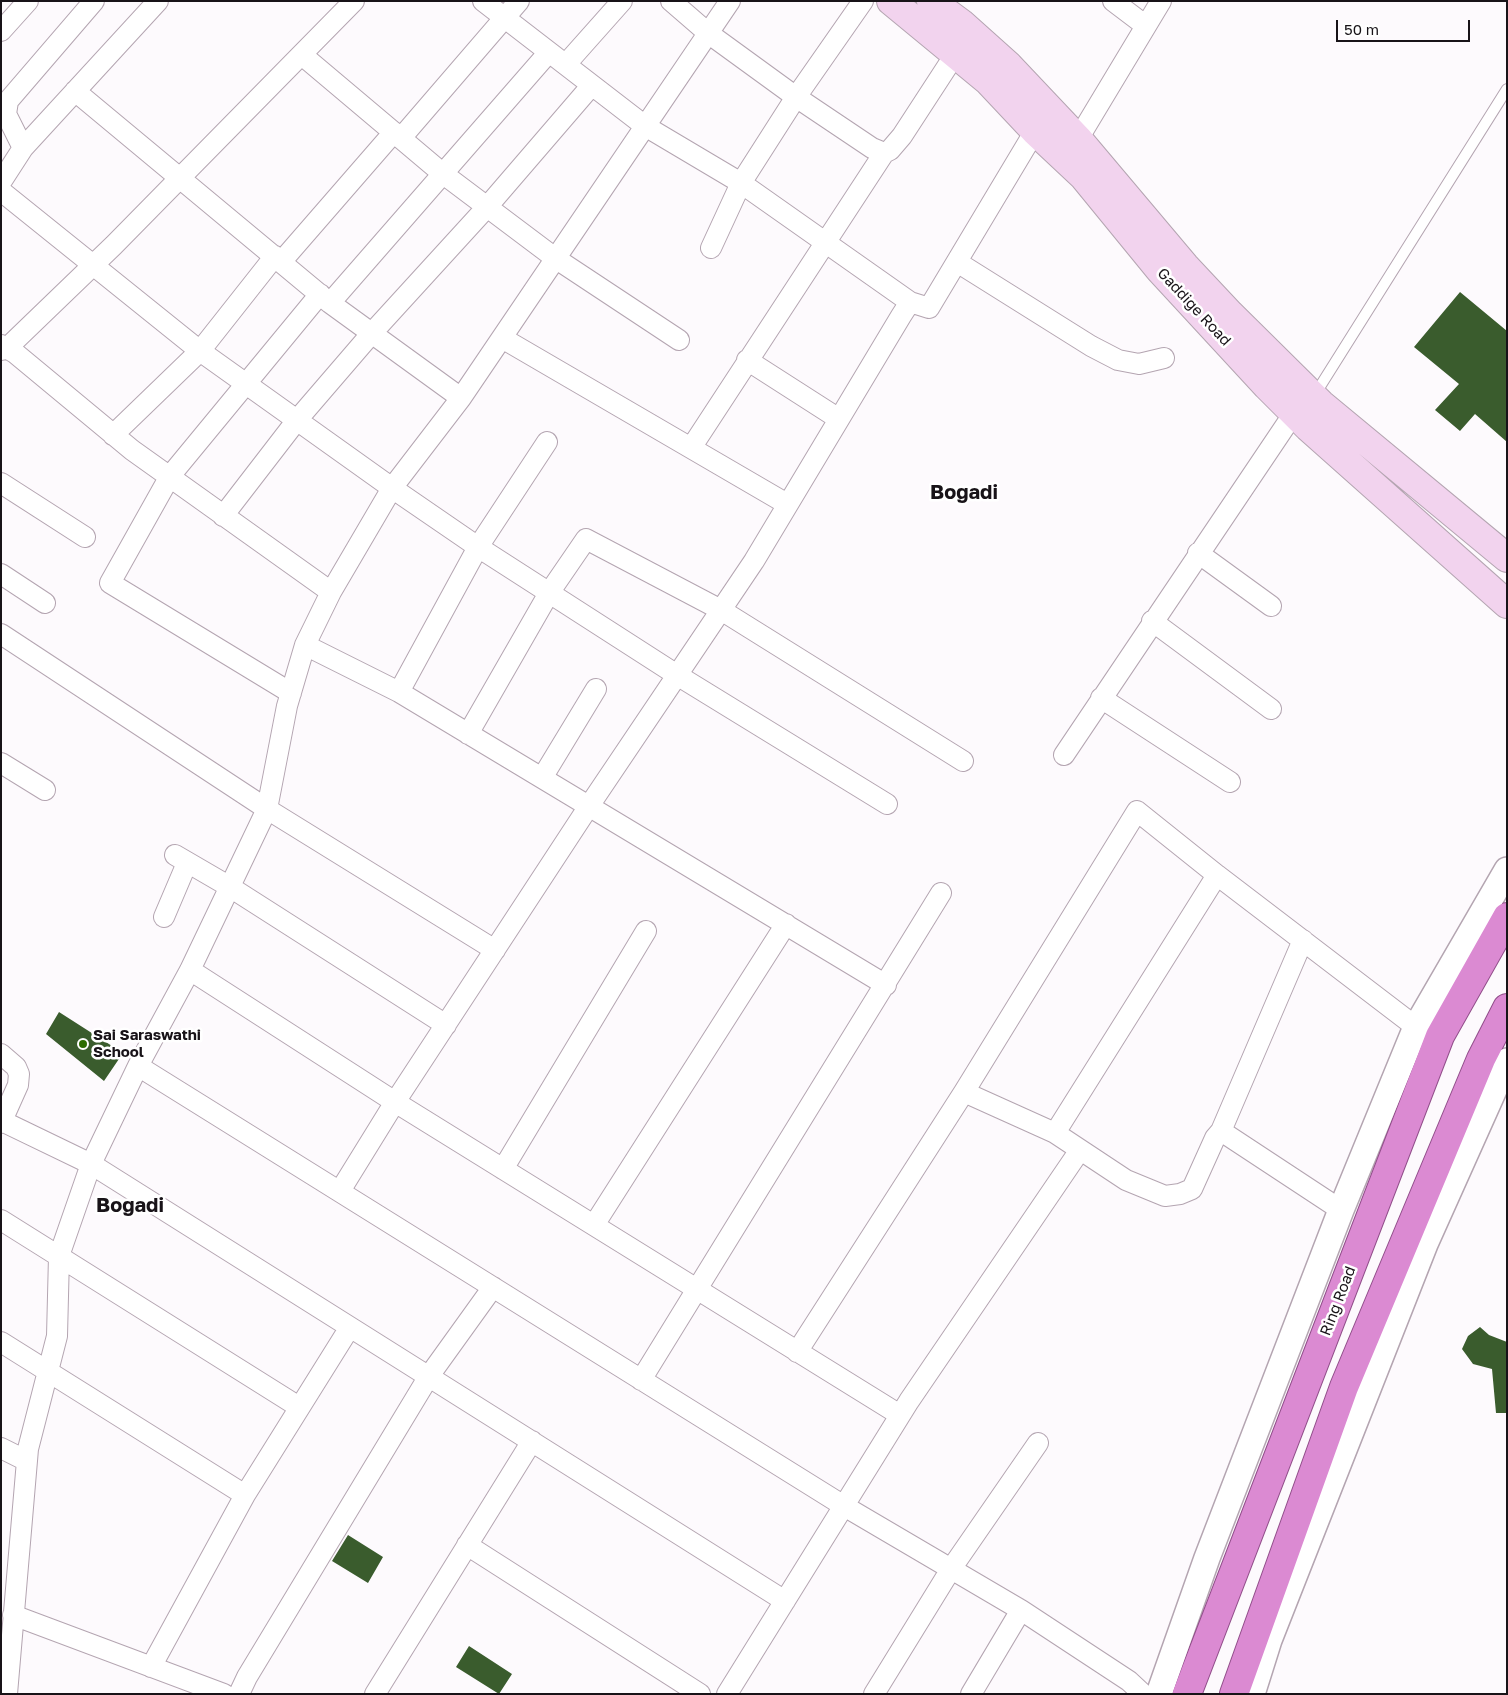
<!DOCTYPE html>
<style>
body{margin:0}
#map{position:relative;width:1508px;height:1695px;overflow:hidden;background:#fdfafd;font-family:"Golos Text",sans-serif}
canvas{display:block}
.frame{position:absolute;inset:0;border:2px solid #181318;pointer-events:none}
.scale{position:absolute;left:1336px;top:20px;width:134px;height:22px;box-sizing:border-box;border:2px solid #181318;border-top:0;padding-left:6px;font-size:15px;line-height:18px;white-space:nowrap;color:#181318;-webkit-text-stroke:4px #fff;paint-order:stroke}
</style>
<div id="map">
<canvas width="1508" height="1695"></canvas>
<div class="frame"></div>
<div class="scale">50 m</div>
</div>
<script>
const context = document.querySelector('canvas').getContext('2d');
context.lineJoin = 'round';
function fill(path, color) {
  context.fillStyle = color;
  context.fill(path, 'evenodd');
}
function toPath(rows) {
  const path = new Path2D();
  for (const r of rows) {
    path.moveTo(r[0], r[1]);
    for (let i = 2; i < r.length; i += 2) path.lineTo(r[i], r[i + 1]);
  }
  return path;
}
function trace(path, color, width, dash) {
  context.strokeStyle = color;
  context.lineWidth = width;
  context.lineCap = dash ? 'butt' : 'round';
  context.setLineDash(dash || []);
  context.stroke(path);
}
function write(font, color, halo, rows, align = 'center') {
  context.font = font + ' "Golos Text",sans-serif';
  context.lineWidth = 5;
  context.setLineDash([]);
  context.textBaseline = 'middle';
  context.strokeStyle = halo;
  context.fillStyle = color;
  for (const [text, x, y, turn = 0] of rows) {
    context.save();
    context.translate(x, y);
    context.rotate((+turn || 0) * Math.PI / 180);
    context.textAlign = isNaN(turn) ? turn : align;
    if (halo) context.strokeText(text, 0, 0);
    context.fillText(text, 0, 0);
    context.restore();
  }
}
const building = toPath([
 [1460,292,1507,331,1507,442,1475,414,1460,431,1435,410,1459,384,1414,347],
 [59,1012,123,1053,104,1081,46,1034],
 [1480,1327,1489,1335,1507,1342,1507,1413,1496,1413,1492,1369,1473,1364,1462,1349,1468,1336],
 [348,1535,383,1557,368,1583,332,1561],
 [469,1646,512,1674,499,1694,456,1667]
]);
const service = toPath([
 [1314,396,1507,89]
]);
const minor = toPath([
 [483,1,645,126,741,183,910,302],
 [671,1,708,33,796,97,872,148,884,153,890,150,902,136,956,53],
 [1113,1,1146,26],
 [1,31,28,1],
 [302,55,442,173,555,258,679,340],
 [566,64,622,1],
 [75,91,330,303,461,398],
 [401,138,519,1],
 [1078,139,1161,1],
 [23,148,6,114,8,101,94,1],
 [1,182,23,148,158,1],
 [1,191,200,351,392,488,478,547,677,675,887,804],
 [711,248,741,183,796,97,863,1],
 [281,262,394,132],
 [957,262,1091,346,1118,360,1139,364,1164,358],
 [330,303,549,52],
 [502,338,787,504],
 [1,345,15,353,132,450,331,592],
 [1,350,6,349,114,245,354,1],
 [747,360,839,419],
 [113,435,200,351,275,256],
 [691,448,884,153],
 [1,483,85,537],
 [223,516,297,420,371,334,487,207,592,85],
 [1198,553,1271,606],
 [1,574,45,603],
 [1152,621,1271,709],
 [1,634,267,809,495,950],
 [305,645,399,692,886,985],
 [399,692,478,547,547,442],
 [291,693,110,583,170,476,320,294],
 [1101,698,1230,782],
 [468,734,549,593,586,539,721,610,963,761],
 [1064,755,1294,413],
 [1,763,45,790],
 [542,778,596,689],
 [175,855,230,887,446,1025],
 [164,917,187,863],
 [190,970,395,1102,900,1415],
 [1,1054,16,1067,19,1074,18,1085,1,1123],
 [138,1066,844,1506,1021,1610,1129,1681,1143,1694],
 [964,1092,1055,1133,1126,1180,1165,1196,1180,1194,1192,1189,1215,1138,1221,1131,1341,1210],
 [2,1121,91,1164,785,1601],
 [1221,1131,1303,940],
 [1055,1133,1217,875],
 [503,1169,646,931],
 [340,1191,395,1102,589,806,754,561,901,316,910,302,929,308,1035,131],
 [1,1220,299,1407],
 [594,1225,786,924],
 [1,1342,245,1495,350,1327],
 [797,1352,964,1092,1137,811,1217,875,1416,1027],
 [641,1380,941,893],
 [1,1448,27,1461],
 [467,1545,700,1694],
 [13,1615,224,1694],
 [151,1667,245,1495],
 [7,1694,28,1449,57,1336,59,1256,91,1164,138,1066,190,970,267,809,287,706,305,645,331,592,392,488,461,398,730,1],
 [239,1694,247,1677,429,1376,493,1287],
 [375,1694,532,1441],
 [727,1694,909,1401,1080,1150],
 [874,1694,951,1569,1038,1443],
 [971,1694,1021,1610]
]);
const tertiary = toPath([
 [1159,1694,1207,1558,1341,1210,1416,1027,1507,870],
 [1252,1694,1269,1640,1425,1244,1507,1061]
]);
const secondary = toPath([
 [891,1,988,81,1035,131,1083,176,1159,269,1267,386,1308,427,1507,604],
 [931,1,961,23,1009,66,1078,139,1185,266,1230,314,1321,404,1507,558]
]);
const trunk = toPath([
 [1187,1694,1440,1036,1507,917],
 [1234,1694,1344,1387,1481,1059,1507,1008]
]);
const markers = [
 [83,1044,5,"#2b6c00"]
];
const streetNames = [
 ["Gaddige Road",1194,307,47],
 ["Ring Road",1338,1301,-69]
];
const poiNames = [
 ["Sai Saraswathi",93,1035],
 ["School",93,1052]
];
const districtNames = [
 ["Bogadi",964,493],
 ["Bogadi",130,1206]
];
fill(building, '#3a5c2d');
trace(service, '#b4a5b1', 12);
trace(minor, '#b4a5b1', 22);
trace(tertiary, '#b4a5b1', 28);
trace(secondary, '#b4a5b1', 30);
trace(trunk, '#914e8a', 30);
trace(service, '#fff', 10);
trace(minor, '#fff', 20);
trace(tertiary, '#fff', 25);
trace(secondary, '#f2d3ee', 28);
trace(trunk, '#db8ad2', 28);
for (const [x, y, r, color] of markers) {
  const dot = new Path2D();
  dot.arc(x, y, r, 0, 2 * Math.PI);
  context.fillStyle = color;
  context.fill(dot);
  trace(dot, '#fff', 2);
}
write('15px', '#181318', '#fff', streetNames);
write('bold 15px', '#181318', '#fff', poiNames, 'left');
write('bold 20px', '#181318', '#fff', districtNames);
</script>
